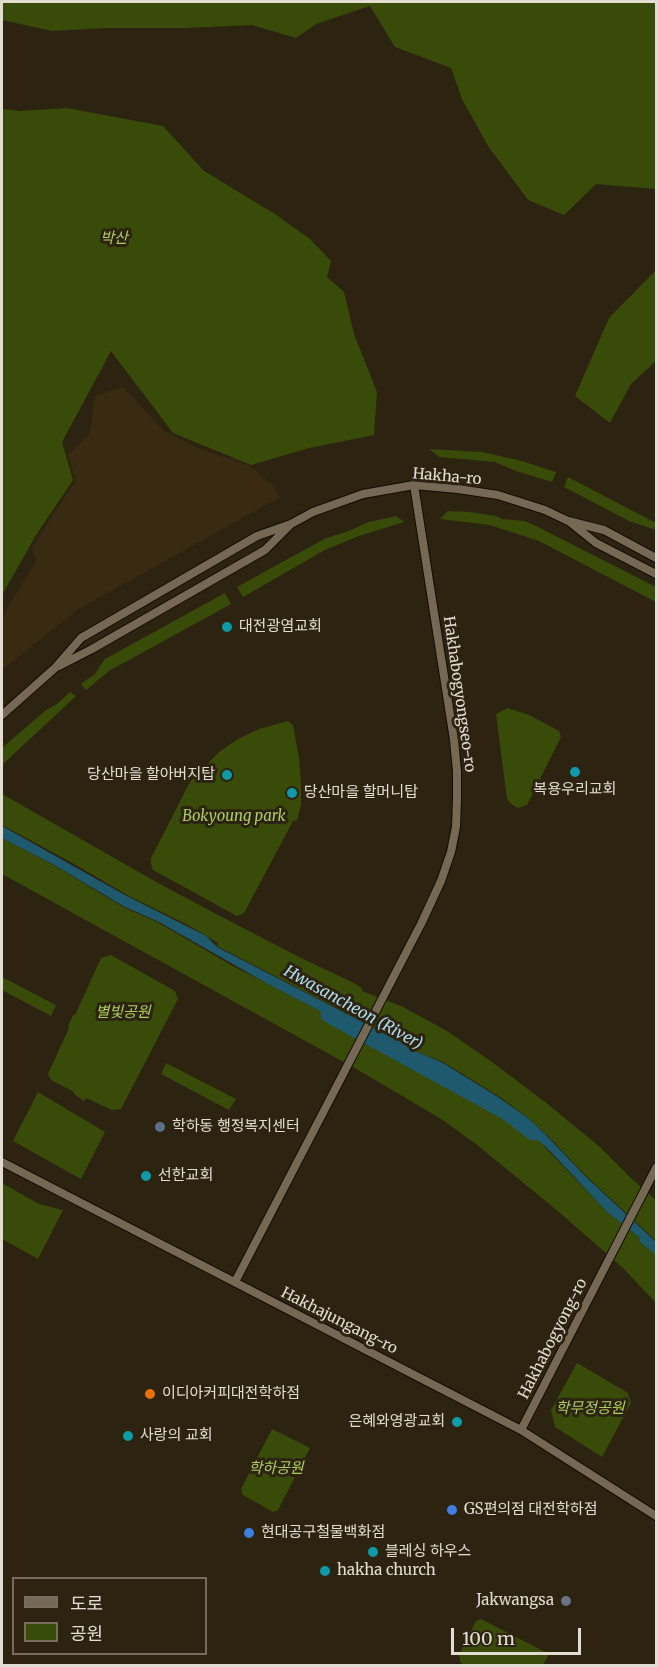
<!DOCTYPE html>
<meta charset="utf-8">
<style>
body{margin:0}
#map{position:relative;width:658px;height:1667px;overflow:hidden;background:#2d2311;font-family:Merriweather,"Noto Sans KR",serif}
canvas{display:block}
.frame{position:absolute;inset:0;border:3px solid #e3ddd1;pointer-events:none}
.legend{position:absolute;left:12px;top:1577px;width:195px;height:78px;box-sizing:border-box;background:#2d2311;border:2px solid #766d5e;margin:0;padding:8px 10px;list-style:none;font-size:18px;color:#e3ddd1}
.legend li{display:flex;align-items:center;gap:12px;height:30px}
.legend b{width:30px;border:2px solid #766d5e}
.scale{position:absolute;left:451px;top:1628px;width:130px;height:27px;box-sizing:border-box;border:3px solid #e3ddd1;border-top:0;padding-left:8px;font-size:18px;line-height:21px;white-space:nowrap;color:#e3ddd1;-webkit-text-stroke:4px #2d2311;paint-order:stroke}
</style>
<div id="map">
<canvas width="658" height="1667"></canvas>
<div class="frame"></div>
<ul class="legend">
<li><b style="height:8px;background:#756955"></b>도로</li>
<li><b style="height:16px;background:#394b08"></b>공원</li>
</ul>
<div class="scale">100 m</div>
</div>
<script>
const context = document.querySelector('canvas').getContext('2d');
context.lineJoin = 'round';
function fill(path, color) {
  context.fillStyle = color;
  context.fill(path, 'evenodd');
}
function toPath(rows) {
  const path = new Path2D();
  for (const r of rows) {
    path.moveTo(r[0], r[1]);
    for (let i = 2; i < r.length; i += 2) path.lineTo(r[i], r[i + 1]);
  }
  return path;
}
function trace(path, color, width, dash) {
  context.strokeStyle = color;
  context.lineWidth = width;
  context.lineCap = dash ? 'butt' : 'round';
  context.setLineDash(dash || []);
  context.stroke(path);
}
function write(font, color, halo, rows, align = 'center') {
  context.font = font + ' Merriweather,"Noto Sans KR",serif';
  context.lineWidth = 6;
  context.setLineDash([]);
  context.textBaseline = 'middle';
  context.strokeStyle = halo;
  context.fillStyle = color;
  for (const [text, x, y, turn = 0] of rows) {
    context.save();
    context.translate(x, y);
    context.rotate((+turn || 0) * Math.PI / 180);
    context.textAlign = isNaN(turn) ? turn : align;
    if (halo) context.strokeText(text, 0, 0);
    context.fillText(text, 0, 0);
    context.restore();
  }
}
const built = toPath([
 [123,387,164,431,198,448,247,465,255,470,272,485,280,497,77,610,2,670,2,617,37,560,32,549,51,517,76,481,68,455,90,433,95,396]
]);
const green = toPath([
 [2,2,656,2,656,189,596,184,564,215,528,200,488,146,462,99,451,68,395,47,370,6,316,24,296,38,252,25,187,28,107,28,52,31,2,20],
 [67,108,163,126,204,171,275,214,310,239,331,261,327,277,344,292,354,334,377,392,374,435,309,448,251,465,173,433,111,351,62,442,73,480,36,535,2,595,2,109,20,111],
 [656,270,656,361,631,384,610,423,575,396,609,318],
 [429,449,482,452,522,461,556,472,552,482,516,471,495,462,439,457],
 [568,477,656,523,656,530,629,521,564,487],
 [448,511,469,512,496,516,502,519,524,521,532,524,656,587,656,602,539,541,490,525,440,519],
 [396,516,404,522,359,536,325,550,243,597,237,587,326,538,346,532,369,522],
 [225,593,231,604,109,671,86,690,81,684,95,674,105,659],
 [70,692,76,696,2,765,2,749,3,747,46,710,57,704],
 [508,708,529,715,559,731,561,737,527,805,518,808,510,803,507,799,496,714],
 [288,721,293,725,299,758,301,783,301,805,297,820,293,821,244,913,237,916,153,870,151,864,151,858,190,782,219,752,238,739,259,729],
 [2,794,158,883,220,916,301,958,352,982,362,988,362,991,403,1007,447,1031,492,1062,545,1102,600,1147,633,1180,656,1200,656,1241,584,1174,548,1136,528,1118,500,1097,443,1062,407,1048,404,1043,217,946,218,943,186,924,127,895,76,865,2,825],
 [2,838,55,866,125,908,159,923,231,965,379,1041,489,1104,507,1112,539,1141,607,1212,639,1237,640,1242,656,1255,656,1303,623,1268,560,1213,476,1144,441,1119,360,1071,2,874],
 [111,955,175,991,178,999,121,1109,112,1110,86,1098,84,1101,74,1094,74,1092,51,1080,48,1074,69,1028,68,1026,73,1015,75,1015,101,958],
 [2,977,56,1005,51,1016,2,990],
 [166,1063,236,1099,229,1110,161,1074],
 [38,1092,105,1132,81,1179,13,1141],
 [2,1183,39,1204,63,1210,38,1259,2,1239],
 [577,1363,628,1393,631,1403,602,1457,555,1427,551,1410],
 [272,1429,310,1448,278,1510,273,1512,243,1495,241,1489],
 [481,1619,549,1654,543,1665,466,1666,461,1663,459,1655,476,1621]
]);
const water = toPath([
 [2,826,123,894,206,936,217,947,403,1043,408,1048,443,1063,498,1097,529,1119,544,1133,585,1176,656,1242,656,1255,640,1242,639,1237,607,1212,550,1151,506,1112,378,1041,266,983,159,922,125,907,54,865,2,838]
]);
const river = toPath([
 [328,1015,507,1113,533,1133]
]);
const minor = toPath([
 [571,523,596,543,656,574],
 [59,666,92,649,265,550,289,526],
 [2,715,55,668,81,638,257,536,291,524,313,512,363,494,414,485,458,489,498,495,545,510,568,521,604,530,656,558],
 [2,1162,521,1430,656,1516],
 [235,1282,421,924,441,881,451,852,456,827,457,799,457,771,454,740,414,485],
 [521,1430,656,1168]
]);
const markers = [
 [227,627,6,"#0f9aa8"],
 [575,772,6,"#0f9aa8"],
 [227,775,6,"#0f9aa8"],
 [292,793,6,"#0f9aa8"],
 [160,1127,6,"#5c6f8a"],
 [146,1176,6,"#0f9aa8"],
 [150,1394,6,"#e8710a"],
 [457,1422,6,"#0f9aa8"],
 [128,1436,6,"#0f9aa8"],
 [452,1510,6,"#3f7fe0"],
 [249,1533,6,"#3f7fe0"],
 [373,1552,6,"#0f9aa8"],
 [325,1571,6,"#0f9aa8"],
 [566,1601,6,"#6b7280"]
];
const parkNames = [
 ["박산",114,239],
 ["Bokyoung park",234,817],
 ["별빛공원",123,1013],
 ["학무정공원",590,1409],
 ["학하공원",276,1469]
];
const streetNames = [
 ["Hakha-ro",447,477,5],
 ["Hakhabogyongseo-ro",459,694,82],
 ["Hakhajungang-ro",339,1321,27],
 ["Hakhabogyong-ro",553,1339,-63]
];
const poiNames = [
 ["대전광염교회",239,627],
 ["당산마을 할아버지탑",215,775,"right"],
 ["복용우리교회",575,790,"center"],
 ["당산마을 할머니탑",304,793],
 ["학하동 행정복지센터",172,1127],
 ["선한교회",158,1176],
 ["이디아커피대전학하점",162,1394],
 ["은혜와영광교회",445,1422,"right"],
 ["사랑의 교회",140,1436],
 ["GS편의점 대전학하점",464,1510],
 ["현대공구철물백화점",261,1533],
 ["블레싱 하우스",385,1552],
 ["hakha church",337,1571],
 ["Jakwangsa",554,1601,"right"]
];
const waterNames = [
 ["Hwasancheon (River)",353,1008,29]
];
fill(built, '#382b12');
fill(green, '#394b08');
fill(water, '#1e596d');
trace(river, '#1e596d', 15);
trace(minor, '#150c00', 10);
trace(minor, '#756955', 8);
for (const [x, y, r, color] of markers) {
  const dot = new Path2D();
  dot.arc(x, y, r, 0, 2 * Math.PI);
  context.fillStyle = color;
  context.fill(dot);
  trace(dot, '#2d2311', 2);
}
write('italic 15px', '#abce5f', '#2d2311', parkNames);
write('15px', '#e3ddd1', '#2d2311', streetNames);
write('15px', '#e3ddd1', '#2d2311', poiNames, 'left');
write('italic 16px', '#addef2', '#2d2311', waterNames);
</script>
